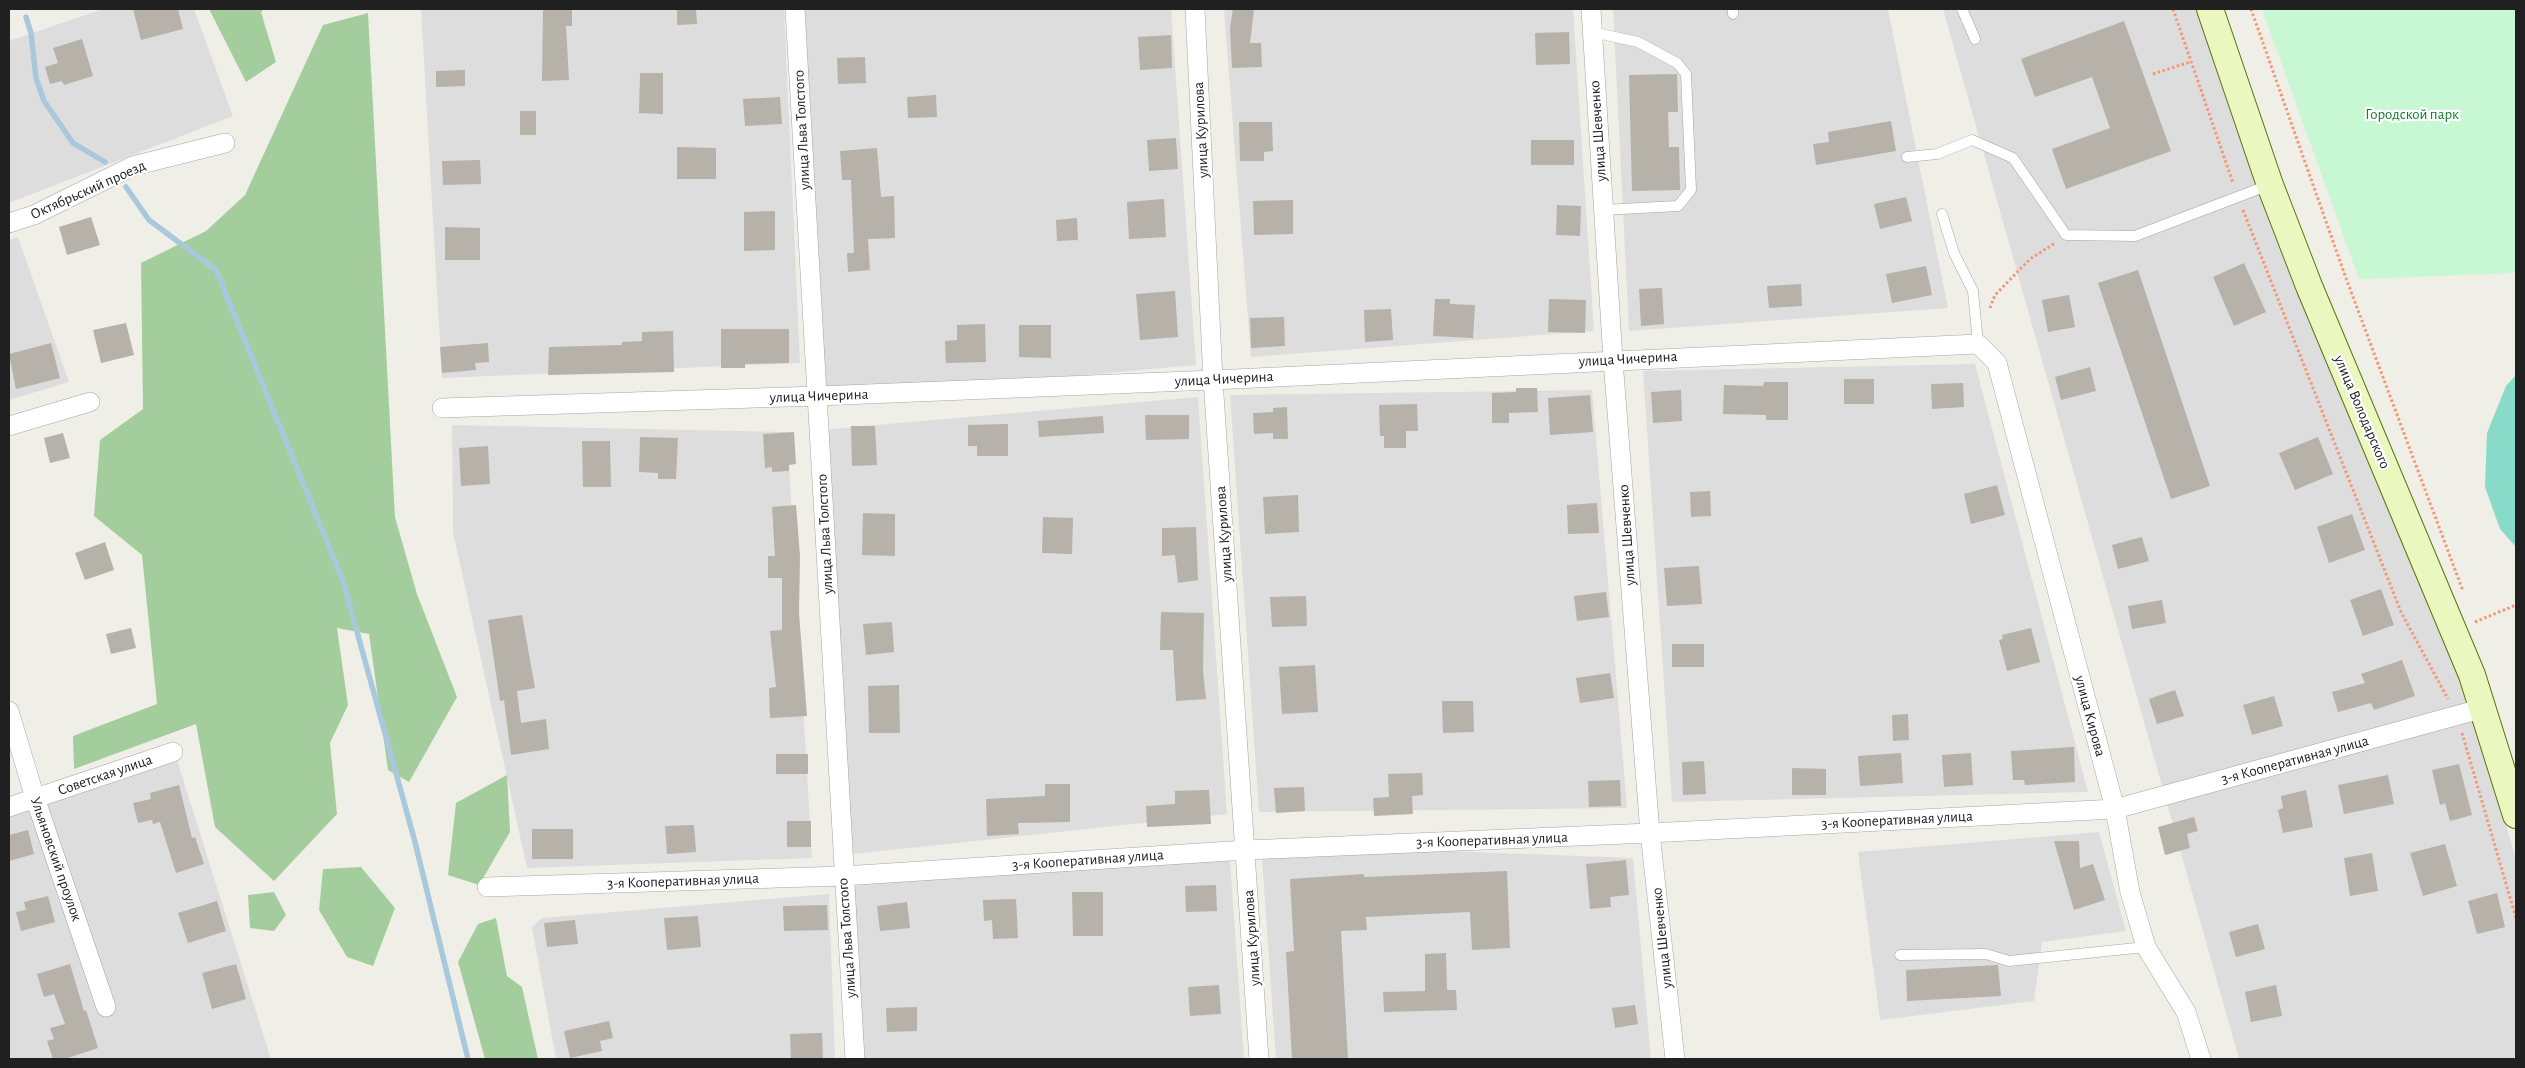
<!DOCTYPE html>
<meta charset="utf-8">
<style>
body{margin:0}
#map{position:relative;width:2525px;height:1068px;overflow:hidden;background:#f0efe7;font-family:"Alegreya Sans",sans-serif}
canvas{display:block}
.frame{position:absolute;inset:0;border:10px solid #202020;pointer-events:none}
</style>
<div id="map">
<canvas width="2525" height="1068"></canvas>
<div class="frame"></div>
</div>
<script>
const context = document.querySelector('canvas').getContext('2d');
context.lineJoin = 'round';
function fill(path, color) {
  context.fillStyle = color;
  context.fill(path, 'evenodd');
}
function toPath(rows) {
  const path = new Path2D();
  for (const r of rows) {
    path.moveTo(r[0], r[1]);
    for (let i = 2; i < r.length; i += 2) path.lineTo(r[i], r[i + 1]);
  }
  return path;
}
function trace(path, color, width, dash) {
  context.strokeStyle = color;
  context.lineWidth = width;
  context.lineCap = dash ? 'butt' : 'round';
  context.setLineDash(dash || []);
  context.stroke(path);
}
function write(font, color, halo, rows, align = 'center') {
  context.font = font + ' "Alegreya Sans",sans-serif';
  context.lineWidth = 4.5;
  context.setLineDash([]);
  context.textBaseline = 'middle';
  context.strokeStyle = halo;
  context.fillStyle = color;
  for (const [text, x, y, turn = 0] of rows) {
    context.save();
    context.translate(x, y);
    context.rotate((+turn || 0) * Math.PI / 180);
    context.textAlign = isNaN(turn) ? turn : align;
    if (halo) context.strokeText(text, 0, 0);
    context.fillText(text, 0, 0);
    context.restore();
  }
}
const residential = toPath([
 [103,9,194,9,233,116,9,203,9,41],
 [421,9,784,9,800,363,442,378],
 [799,9,1171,9,1196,365,817,399],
 [1224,9,1573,9,1594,331,1251,357],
 [1613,9,1888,9,1948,308,1629,331],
 [1943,9,2207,9,2462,678,2516,859,2516,1059,2239,1059],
 [18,237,69,382,9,400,9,240],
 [1975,364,2088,792,1672,802,1643,371],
 [1592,390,1627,808,1259,812,1230,395],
 [1198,397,1227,814,844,855,819,430],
 [452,425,787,432,812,858,527,868,453,532],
 [177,760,271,1059,9,1059,9,814],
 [2099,832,2126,931,2042,942,2034,1001,1880,1020,1858,852],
 [1261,844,1633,858,1651,1059,1276,1059],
 [1229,846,1244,1059,853,1059,845,887],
 [829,894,835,1059,556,1059,532,927,542,918]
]);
const forest = toPath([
 [209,9,264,9,261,12,276,62,246,82],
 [368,13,395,517,417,594,457,697,409,782,388,770,369,634,337,628,348,705,330,743,337,814,274,881,215,827,196,724,74,769,73,736,157,704,142,555,94,516,100,440,143,409,141,263,206,231,245,195,323,25],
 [507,775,510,832,479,885,448,875,456,803],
 [361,867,395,908,373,966,347,957,319,910,323,869],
 [274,892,286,915,274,931,250,928,248,895],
 [496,918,507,976,522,987,538,1059,485,1059,458,962,478,924]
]);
const park = toPath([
 [2262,9,2516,9,2516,273,2359,279]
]);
const pitch = toPath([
 [2516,375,2516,547,2500,529,2485,487,2487,433,2506,386]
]);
const stream = toPath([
 [26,17,31,33,36,78,44,101,73,143,105,162],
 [126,187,149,220,216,270,343,581,415,842,468,1059]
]);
const building = toPath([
 [133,9,178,9,183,29,141,40],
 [543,9,572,9,572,26,566,26,569,80,542,81],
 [677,9,696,9,697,24,677,25],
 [1233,9,1254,9,1250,43,1261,43,1262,67,1232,68,1230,28],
 [2124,21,2171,151,2066,189,2052,149,2110,128,2092,77,2035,97,2021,59],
 [1569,32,1570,64,1536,65,1535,33],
 [1171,35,1172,68,1140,70,1138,37],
 [82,39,93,76,64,85,62,81,50,84,45,67,58,63,53,48],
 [865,57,866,83,838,84,837,58],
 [465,70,465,86,436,87,436,71],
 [640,73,663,73,663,114,639,113],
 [1677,74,1678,112,1668,112,1669,147,1679,147,1680,190,1632,191,1629,75],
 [936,95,937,117,908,118,907,97],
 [780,97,782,124,745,126,743,99],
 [520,111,536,111,536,135,520,135],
 [1891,121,1896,151,1816,165,1813,144,1829,142,1828,132],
 [1239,122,1272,122,1273,151,1264,152,1264,161,1240,161],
 [1176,138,1178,169,1149,171,1147,140],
 [1531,140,1574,140,1574,165,1531,165],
 [677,147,716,148,716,179,677,179],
 [877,148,881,197,894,196,895,238,868,239,870,270,848,272,847,253,854,253,851,180,842,180,840,151],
 [480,160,481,184,443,185,442,161],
 [1906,197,1912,221,1880,229,1874,204],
 [1164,199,1166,237,1129,239,1127,202],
 [1293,200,1293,234,1254,235,1253,201],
 [1557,205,1581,206,1580,236,1556,235],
 [775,211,775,250,744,251,744,212],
 [91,217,100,245,67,255,59,227],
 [1077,218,1078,240,1057,241,1056,220],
 [445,227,480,228,480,260,445,260],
 [2244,263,2266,312,2234,326,2213,277],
 [1926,266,1932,295,1892,303,1886,274],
 [2138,270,2210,486,2171,499,2098,283],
 [1801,284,1802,306,1769,308,1767,286],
 [1662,288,1664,324,1641,326,1639,289],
 [1175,291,1178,337,1140,340,1136,294],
 [2069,295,2075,327,2048,332,2042,300],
 [1435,299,1450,299,1450,304,1475,305,1473,338,1433,336],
 [1549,299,1586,300,1585,333,1548,332],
 [1391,309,1393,340,1365,342,1364,310],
 [1284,317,1285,346,1251,348,1250,318],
 [126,323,134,355,101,363,93,330],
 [985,324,986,362,946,363,945,341,957,340,957,325],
 [1019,325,1051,325,1051,358,1019,357],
 [721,329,789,329,789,363,745,364,745,368,721,368],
 [673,331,674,372,548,375,549,347,622,345,622,342,642,341,642,332],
 [51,343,60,378,16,389,9,354],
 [488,343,489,362,475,363,476,370,442,373,440,347],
 [2090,367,2096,391,2061,400,2055,377],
 [1844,379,1874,379,1874,404,1844,404],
 [1764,382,1788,382,1788,420,1766,420,1766,415,1723,414,1724,385,1763,386],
 [1963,383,1964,407,1932,409,1931,384],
 [1516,388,1537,388,1538,412,1509,413,1509,423,1492,423,1492,393,1516,392],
 [1681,390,1682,421,1653,423,1651,392],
 [1590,395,1593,432,1550,435,1548,398],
 [1417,404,1418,431,1406,431,1406,448,1384,448,1384,436,1380,436,1379,405],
 [1287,407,1288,439,1273,439,1273,433,1254,434,1253,413,1273,412,1273,408],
 [1145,415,1189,415,1189,439,1146,440],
 [1103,416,1104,433,1039,437,1038,421],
 [1008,424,1008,456,977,456,977,446,968,446,968,425],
 [851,426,875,426,877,465,852,466],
 [794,432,796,464,789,465,789,471,772,472,772,467,765,468,763,434],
 [63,433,70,458,50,463,44,438],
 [640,437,678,438,676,479,658,479,658,473,639,472],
 [2318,437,2333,474,2295,490,2279,453],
 [582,441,610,441,611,487,583,487],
 [488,446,490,484,461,486,459,448],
 [1997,485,2005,515,1971,524,1964,494],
 [1710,491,1711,516,1691,517,1690,492],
 [1298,495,1299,532,1265,534,1263,497],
 [1597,503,1599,533,1568,534,1567,505],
 [796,505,800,556,799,613,807,716,770,718,769,688,776,687,770,631,782,630,782,578,768,578,768,556,775,556,772,507],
 [863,513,895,514,895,556,862,555],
 [2352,514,2365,550,2329,563,2317,527],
 [1043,517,1073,518,1072,554,1042,553],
 [1196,527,1198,580,1178,583,1175,555,1162,556,1162,528],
 [2142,537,2149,561,2118,569,2112,545],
 [105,542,114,570,85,580,75,553],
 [1699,566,1702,604,1667,606,1664,568],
 [2381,589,2394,625,2363,636,2350,600],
 [1606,592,1609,617,1577,621,1574,596],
 [1306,596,1307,626,1272,627,1270,597],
 [2162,600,2166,623,2132,629,2128,606],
 [1161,612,1204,613,1203,671,1206,699,1176,701,1173,650,1160,650],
 [522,615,535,688,517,691,521,723,546,719,549,749,511,755,504,700,500,701,488,620],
 [892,622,894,652,866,655,863,624],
 [131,628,136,648,111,654,106,634],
 [2031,628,2040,662,2007,671,1999,640,2003,639,2002,635],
 [1672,644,1704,644,1704,667,1672,667],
 [2402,660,2415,696,2374,710,2371,703,2338,712,2332,692,2365,683,2361,674],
 [1315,665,1318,712,1282,714,1279,667],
 [1610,673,1614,698,1580,703,1576,678],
 [899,685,900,733,869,733,868,686],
 [2175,690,2184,716,2157,724,2149,699],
 [2274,696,2283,726,2252,735,2243,705],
 [1442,701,1473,701,1474,732,1443,733],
 [1908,714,1909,740,1893,741,1892,715],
 [2074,747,2075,782,2025,785,2024,780,2013,780,2011,751],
 [1901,753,1903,783,1860,786,1858,756],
 [1971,753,1973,785,1944,787,1942,755],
 [776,754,808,754,808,774,776,774],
 [1704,761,1706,794,1683,795,1682,762],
 [2459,764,2472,815,2450,821,2445,803,2440,805,2432,770],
 [1792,768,1826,769,1826,795,1792,795],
 [1422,773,1423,795,1412,796,1413,814,1374,816,1373,798,1389,797,1388,774],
 [2388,775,2394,804,2344,814,2338,785],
 [1620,780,1621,806,1589,807,1588,781],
 [1045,784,1070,784,1070,822,1018,823,1019,834,987,836,986,799,1045,796],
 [179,785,192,838,195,837,204,864,176,873,160,822,153,824,152,820,138,823,133,803,151,799,150,793],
 [1304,787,1305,811,1276,813,1274,788],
 [1209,790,1211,824,1147,827,1146,806,1175,804,1175,791],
 [2306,790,2313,827,2283,833,2278,810,2283,808,2281,796],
 [2194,817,2198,831,2187,834,2190,848,2165,855,2158,827],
 [787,821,811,821,811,847,787,847],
 [694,825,696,852,667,854,665,826],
 [532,829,573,829,573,859,532,859],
 [28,830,34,854,9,861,9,835],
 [2054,841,2079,841,2080,868,2093,864,2105,900,2074,910],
 [2445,844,2457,886,2423,896,2410,853],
 [2372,853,2378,891,2350,896,2344,858],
 [1626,860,1629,895,1610,897,1611,907,1590,909,1586,864],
 [1507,871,1510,948,1472,950,1470,912,1366,917,1367,930,1341,931,1348,1059,1292,1059,1286,952,1294,951,1290,879,1364,874,1364,877],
 [1216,885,1217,911,1186,912,1185,886],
 [1072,892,1103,892,1103,936,1073,936],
 [2497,893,2505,927,2477,934,2468,901],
 [48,896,55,922,21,931,16,912,26,910,24,902],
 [1016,899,1018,938,993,939,992,920,984,921,983,900],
 [217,901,226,931,188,943,178,913],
 [907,902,910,928,880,931,877,906],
 [827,905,828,930,784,931,783,906],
 [698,916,701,947,667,950,664,918],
 [575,920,578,944,547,947,544,923],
 [2258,924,2265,949,2236,957,2229,932],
 [1446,953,1447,990,1456,990,1457,1010,1384,1012,1383,992,1425,991,1425,954],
 [70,964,84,1011,86,1010,98,1048,65,1059,53,1059,47,1041,54,1039,50,1028,65,1024,54,994,44,997,37,974],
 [236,964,246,999,212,1009,202,973],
 [1998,965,2001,996,1907,1001,1906,970],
 [1219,985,1221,1014,1190,1016,1188,987],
 [2276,985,2282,1016,2251,1022,2245,992],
 [1635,1005,1638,1024,1615,1028,1612,1008],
 [917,1007,917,1031,887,1032,886,1008],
 [609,1021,613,1038,600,1041,602,1051,570,1058,564,1031],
 [822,1033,823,1059,791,1059,790,1034]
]);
const path = toPath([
 [2173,9,2233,183],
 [2251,9,2347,281,2463,591],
 [2153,74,2190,62],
 [2243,210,2401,612,2448,699],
 [1990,308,1995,295,2030,259,2055,243],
 [2475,622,2516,605],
 [2462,733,2516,918]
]);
const lane = toPath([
 [1733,9,1733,14],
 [1962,9,1975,39],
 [1592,32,1638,42,1677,63,1686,74,1691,190,1678,206,1603,210],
 [1907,157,1937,154,1972,140,2013,158,2066,235,2135,236,2269,185],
 [1942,214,1954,253,1973,291,1978,344],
 [1900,955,1986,954,2009,961,2146,947]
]);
const street = toPath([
 [795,9,855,1059],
 [1195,9,1213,380,1259,1059],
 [1591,9,1613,360,1650,833,1675,1059],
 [9,223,34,215,133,166,225,143],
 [442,408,818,396,1213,380,1978,344,1997,363,2115,809,2130,892,2146,947,2186,1012,2201,1059],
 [9,426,90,402],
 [9,711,35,798,106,1007],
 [9,807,173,752],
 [487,887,843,876,1246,850,1650,833,2115,809,2484,708]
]);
const secondary = toPath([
 [2210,9,2270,185,2309,286,2472,675,2516,815]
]);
const parkNames = [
 ["Городской парк",2412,114]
];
const streetNames = [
 ["улица Льва Толстого",802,130,-93],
 ["улица Курилова",1201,130,-93],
 ["улица Шевченко",1598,131,-94],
 ["Октябрьский проезд",88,190,-24],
 ["улица Чичерина",1628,359,-3],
 ["улица Чичерина",1224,379,-3],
 ["улица Чичерина",819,396,-2],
 ["улица Володарского",2362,412,67],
 ["улица Льва Толстого",825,534,-93],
 ["улица Курилова",1224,534,-94],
 ["улица Шевченко",1627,535,-94],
 ["улица Кирова",2090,716,75],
 ["3-я Кооперативная улица",2295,760,-15],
 ["Советская улица",105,775,-19],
 ["3-я Кооперативная улица",1897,820,-3],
 ["3-я Кооперативная улица",1492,840,-2],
 ["Ульяновский проулок",56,859,71],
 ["3-я Кооперативная улица",1088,860,-4],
 ["3-я Кооперативная улица",683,881,-2],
 ["улица Льва Толстого",847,938,-94],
 ["улица Курилова",1252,938,-94],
 ["улица Шевченко",1662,938,-96]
];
fill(residential, '#dedddd');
fill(forest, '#a4cd9e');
fill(park, '#c7f7d3');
fill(pitch, '#89dbc9');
trace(stream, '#a9c8dc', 5.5);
fill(building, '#b6b1a9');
trace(lane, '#a4a4a4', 11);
trace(street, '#a4a4a4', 20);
trace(secondary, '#57740a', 28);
trace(path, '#f49774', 3, [2.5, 2.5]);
trace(lane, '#fff', 10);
trace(street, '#fff', 19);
trace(secondary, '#eaf7be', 26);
write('15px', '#117b2c', '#fff', parkNames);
write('15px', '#202020', '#fff', streetNames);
</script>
